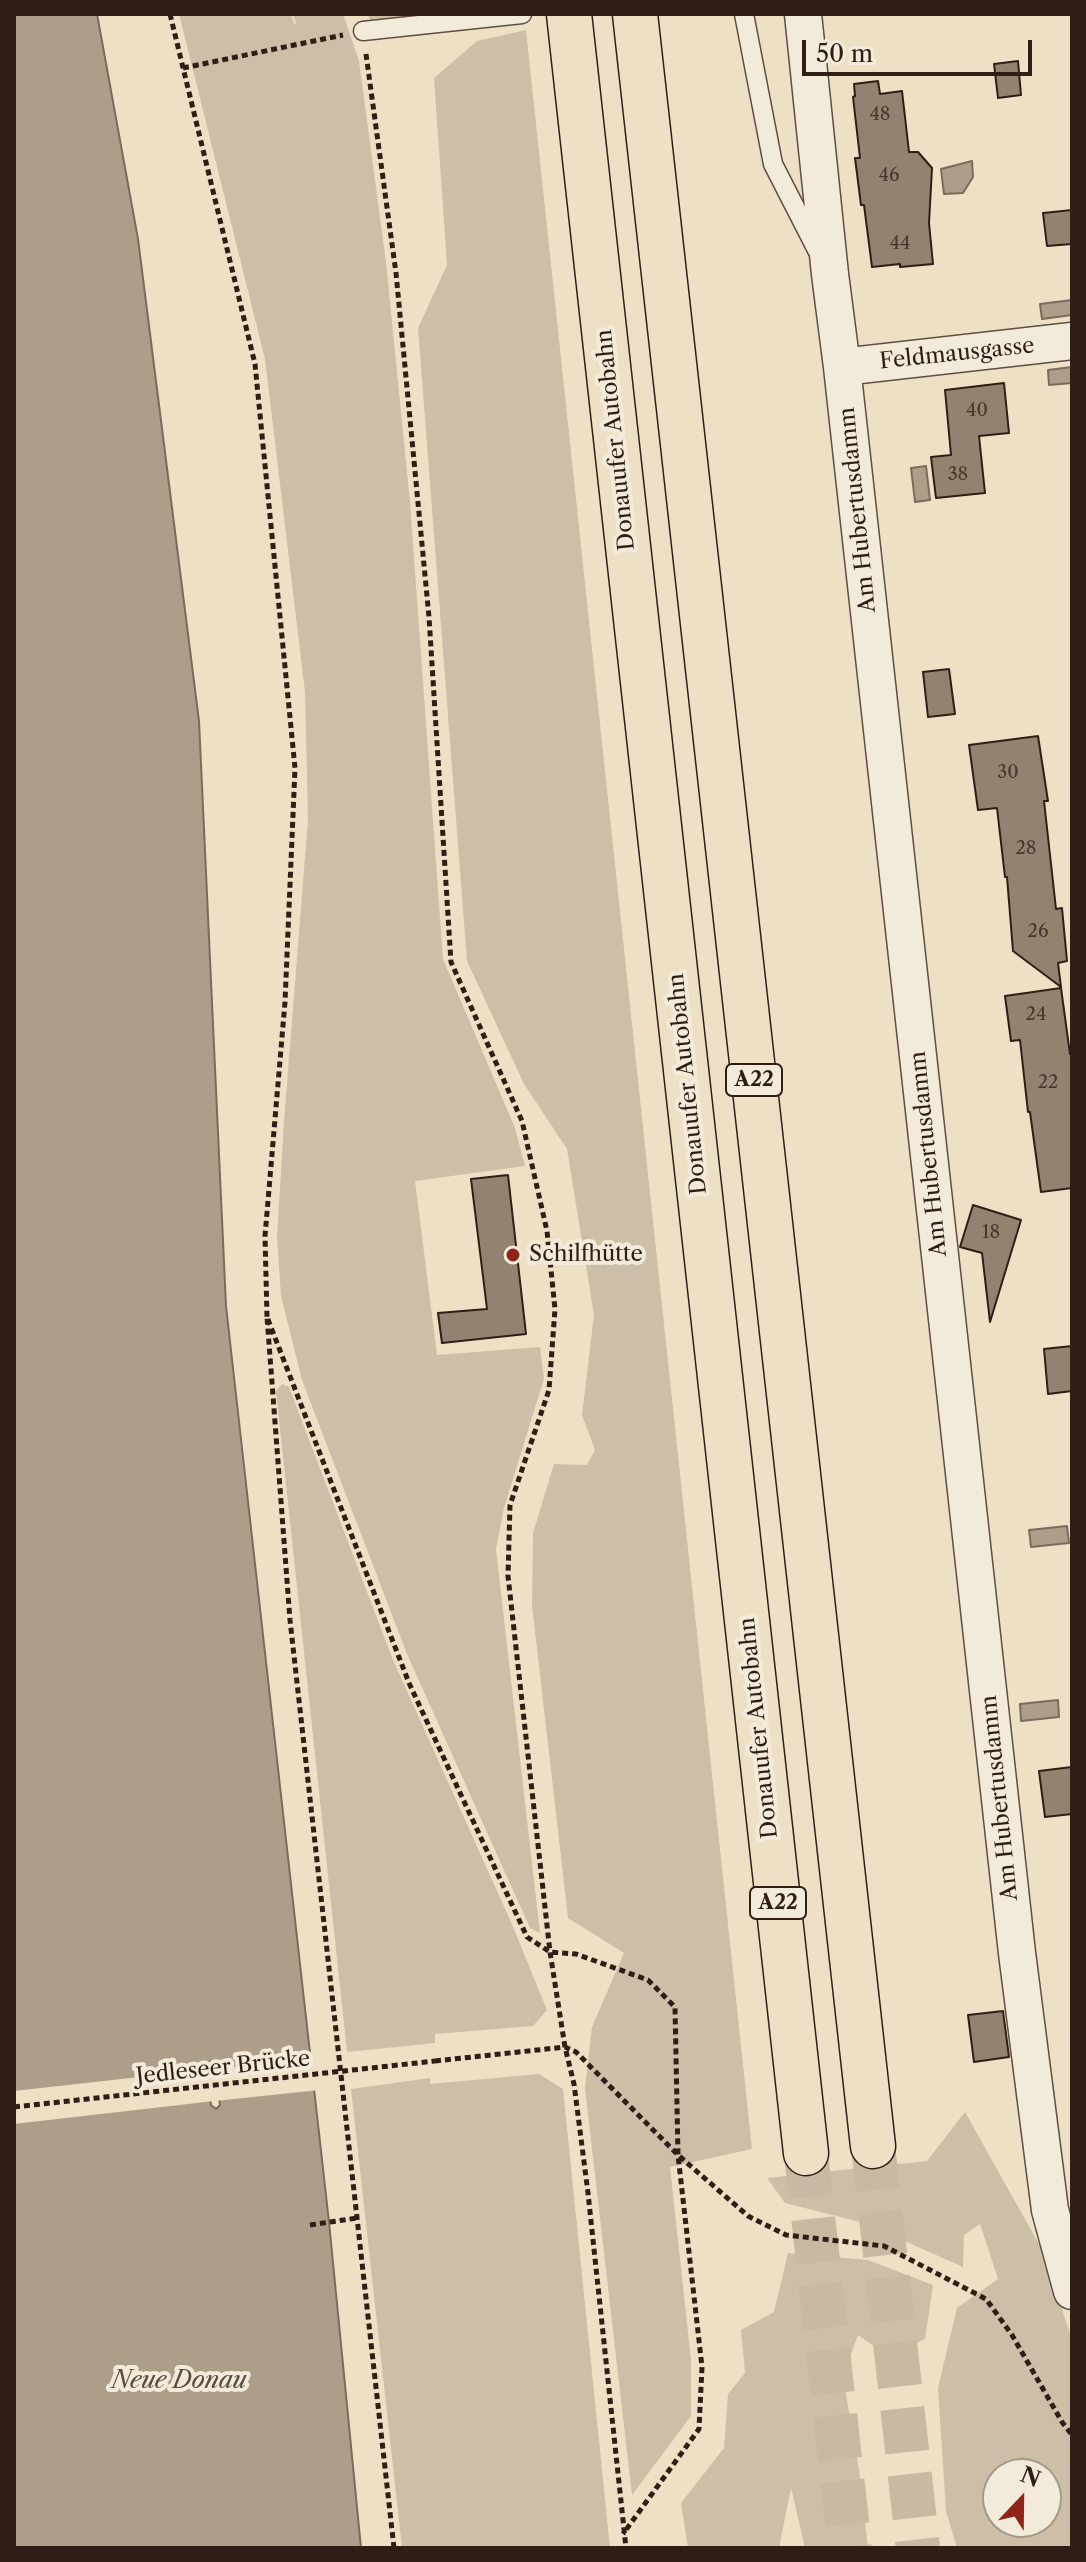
<!DOCTYPE html>
<meta charset="utf-8">
<style>
body{margin:0}
#map{position:relative;width:1086px;height:2562px;overflow:hidden;background:#ede0c5;font-family:"Libre Caslon Text",serif}
canvas{display:block}
.frame{position:absolute;inset:0;border:16px solid #301e16;pointer-events:none}
.north{position:absolute;left:982px;top:2458px;width:80px;height:80px;box-sizing:border-box;background:#f3ebd9;border:2px solid #a5998b;border-radius:50%;rotate:22deg;font-size:22px;font-weight:700;line-height:32px;text-align:center;color:#301e16}
.north::after{content:'';display:block;margin:auto;width:28px;height:36px;background:#8f2418;clip-path:polygon(50% 0,100% 100%,50% 72%,0 100%)}
.scale{position:absolute;left:802px;top:40px;width:230px;height:36px;box-sizing:border-box;border:4px solid #301e16;border-top:0;padding-left:10px;font-size:24px;line-height:28px;white-space:nowrap;color:#301e16;-webkit-text-stroke:6px #f3ebd9;paint-order:stroke}
</style>
<div id="map">
<canvas width="1086" height="2562"></canvas>
<div class="frame"></div>
<div class="north">N</div>
<div class="scale">50 m</div>
</div>
<script>
const context = document.querySelector('canvas').getContext('2d');
context.lineJoin = 'round';
function fill(path, color) {
  context.fillStyle = color;
  context.fill(path, 'evenodd');
}
function toPath(rows) {
  const path = new Path2D();
  for (const r of rows) {
    path.moveTo(r[0], r[1]);
    for (let i = 2; i < r.length; i += 2) path.lineTo(r[i], r[i + 1]);
  }
  return path;
}
function trace(path, color, width, dash) {
  context.strokeStyle = color;
  context.lineWidth = width;
  context.lineCap = dash ? 'butt' : 'round';
  context.setLineDash(dash || []);
  context.stroke(path);
}
function write(font, color, halo, rows, align = 'center') {
  context.font = font + ' "Libre Caslon Text",serif';
  context.lineWidth = 8;
  context.setLineDash([]);
  context.textBaseline = 'middle';
  context.strokeStyle = halo;
  context.fillStyle = color;
  for (const [text, x, y, turn = 0] of rows) {
    context.save();
    context.translate(x, y);
    context.rotate((+turn || 0) * Math.PI / 180);
    context.textAlign = isNaN(turn) ? turn : align;
    if (halo) context.strokeText(text, 0, 0);
    context.fillText(text, 0, 0);
    context.restore();
  }
}
const green = toPath([
 [179,14,291,14,294,24,296,23,293,14,343,14,359,61,386,262,410,502,443,959,515,1128,525,1166,415,1181,437,1355,540,1347,544,1379,504,1508,496,1549,540,1933,530,1928,407,1654,302,1380,281,1296,277,1237,284,1121,308,820,305,692,265,359],
 [368,14,478,14,378,25,370,20],
 [526,30,752,2149,670,2167,691,2360,691,2416,632,2495,585,2088,592,2027,624,1953,568,1918,532,1605,533,1533,554,1464,587,1465,595,1450,582,1415,594,1315,567,1149,524,1084,467,961,418,328,447,265,434,78,477,41],
 [282,1384,289,1387,393,1660,511,1922,547,2010,533,2026,435,2034,435,2043,347,2052,276,1391],
 [539,2074,563,2089,610,2548,402,2548,351,2089,430,2078,430,2084],
 [965,2112,1044,2253,1072,2340,1072,2548,957,2548,946,2511,938,2388,957,2308,998,2279,980,2224,964,2235,963,2267,864,2223,785,2203,767,2178,927,2161],
 [998,2474,1046,2474,1046,2522,998,2522],
 [788,2253,868,2260,933,2285,925,2339,888,2356,858,2335,843,2377,859,2470,868,2548,805,2548,791,2488,779,2548,688,2548,681,2503,724,2448,728,2394,745,2373,741,2330,774,2312]
]);
const water = toPath([
 [14,14,97,14,138,239,199,721,226,1306,329,2222,361,2548,14,2548,14,14],
 [210,2061,215,2065,220,2105,216,2109,211,2105,206,2066,210,2061],
 [972,161,973,177,963,193,944,194,941,169,972,161],
 [1072,300,1072,315,1042,319,1040,304,1072,300],
 [1072,367,1072,383,1049,385,1048,370,1072,367],
 [926,466,930,500,915,502,911,468,926,466],
 [1067,1526,1069,1543,1031,1547,1029,1530,1067,1526],
 [1058,1700,1059,1717,1021,1721,1020,1704,1058,1700]
]);
const pier = toPath([
 [315,2058,319,2090,215,2101,212,2069],
 [211,2069,214,2101,14,2124,14,2091]
]);
const building = toPath([
 [1018,61,1021,95,998,98,994,64,1018,61],
 [878,81,880,94,902,91,909,152,918,152,932,168,929,223,933,264,900,267,900,264,872,267,864,205,861,205,855,158,860,158,853,97,855,96,854,84,878,81],
 [1072,210,1072,244,1047,246,1043,213,1072,210],
 [1004,383,1009,433,979,436,985,493,936,498,931,457,951,455,945,390,1004,383],
 [949,669,955,714,928,717,923,672,949,669],
 [1038,736,1048,801,1044,801,1056,909,1062,908,1067,961,1058,963,1061,987,1013,951,1007,877,1005,877,997,808,978,810,969,745,1038,736],
 [1061,988,1070,1054,1072,1054,1072,1188,1041,1192,1030,1112,1028,1112,1020,1040,1011,1041,1005,996,1061,988],
 [508,1175,526,1334,442,1343,438,1313,487,1309,471,1179,508,1175],
 [973,1205,1021,1220,990,1322,982,1253,960,1247,973,1205],
 [1072,1346,1072,1391,1048,1394,1044,1349,1072,1346],
 [1072,1767,1072,1814,1045,1817,1039,1771,1072,1767],
 [1003,2011,1009,2057,974,2062,968,2015,1003,2011]
]);
const motorwayTunnel = toPath([
 [873,2146,918,2548],
 [806,2153,850,2548]
]);
const path = toPath([
 [170,14,255,364,295,768,285,1002,265,1236,267,1317],
 [366,54,396,273,429,617,451,962,522,1121,547,1231,555,1309,549,1390,510,1505,508,1576,550,1952,565,2047,574,2084,588,2193,626,2548],
 [183,68,343,35],
 [435,2061,565,2047,576,2052,678,2155,748,2216,786,2235,884,2246,986,2299,1012,2335,1062,2422,1072,2435],
 [310,2225,357,2218],
 [394,2548,290,1620,267,1317,409,1683,527,1937,550,1952,576,1954,648,1980,675,2007,678,2155,702,2367,699,2429,623,2534]
]);
const service = toPath([
 [744,14,773,164,817,250],
 [363,31,522,14]
]);
const minor = toPath([
 [803,14,830,274,842,367,1017,1953,1050,2210,1072,2291],
 [842,367,1072,341]
]);
const motorway = toPath([
 [569,14,806,2153],
 [635,14,873,2146]
]);
const pathBridge = toPath([
 [14,2107,435,2061]
]);
const markers = [
 [513,1255,8,"#8f2418"]
];
const numberNames = [
 ["48",880,115],
 ["46",889,176],
 ["44",900,244],
 ["40",977,411],
 ["38",958,475],
 ["30",1008,773],
 ["28",1026,849],
 ["26",1038,932],
 ["24",1036,1015],
 ["22",1048,1083],
 ["18",991,1233]
];
const shields = [
 [754,1080,56],
 [778,1903,56]
];
const shieldNames = [
 ["A22",754,1080],
 ["A22",778,1903]
];
const streetNames = [
 ["Feldmausgasse",957,354,-6],
 ["Donauufer Autobahn",616,440,-96],
 ["Am Hubertusdamm",858,510,-96],
 ["Donauufer Autobahn",688,1084,-96],
 ["Am Hubertusdamm",929,1154,-96],
 ["Donauufer Autobahn",759,1728,-96],
 ["Am Hubertusdamm",1000,1798,-96],
 ["Jedleseer Brücke",223,2068,-6]
];
const poiNames = [
 ["Schilfhütte",529,1255]
];
const waterNames = [
 ["Neue Donau",179,2381]
];
fill(green, '#cdbfa7');
fill(water, '#ad9e8a');
trace(water, '#7b6b5c', 2);
fill(pier, '#ede0c5');
fill(building, '#928371');
trace(building, '#301e16', 2);
trace(motorwayTunnel, '#c7b9a2', 44, [44, 22]);
trace(service, '#5f4e42', 21);
trace(minor, '#5f4e42', 39);
trace(motorway, '#301e16', 47);
trace(path, '#301e16', 5, [6, 4]);
trace(service, '#f3ebd9', 18);
trace(minor, '#f3ebd9', 36);
trace(motorway, '#ede0c5', 44);
trace(pathBridge, '#301e16', 5, [6, 4]);
for (const [x, y, r, color] of markers) {
  const dot = new Path2D();
  dot.arc(x, y, r, 0, 2 * Math.PI);
  context.fillStyle = color;
  context.fill(dot);
  trace(dot, '#f3ebd9', 3);
}
write('18px', '#48372d', null, numberNames);
for (const [x, y, w] of shields) {
  const box = new Path2D();
  box.roundRect(x - w / 2, y - 16, w, 32, 6);
  context.fillStyle = '#f3ebd9';
  context.fill(box);
  trace(box, '#301e16', 2);
}
write('bold 20px', '#301e16', null, shieldNames);
write('22px', '#301e16', '#f3ebd9', streetNames);
write('22px', '#301e16', '#f3ebd9', poiNames, 'left');
write('italic 24px', '#5c4b3f', '#f3ebd9', waterNames);
</script>
